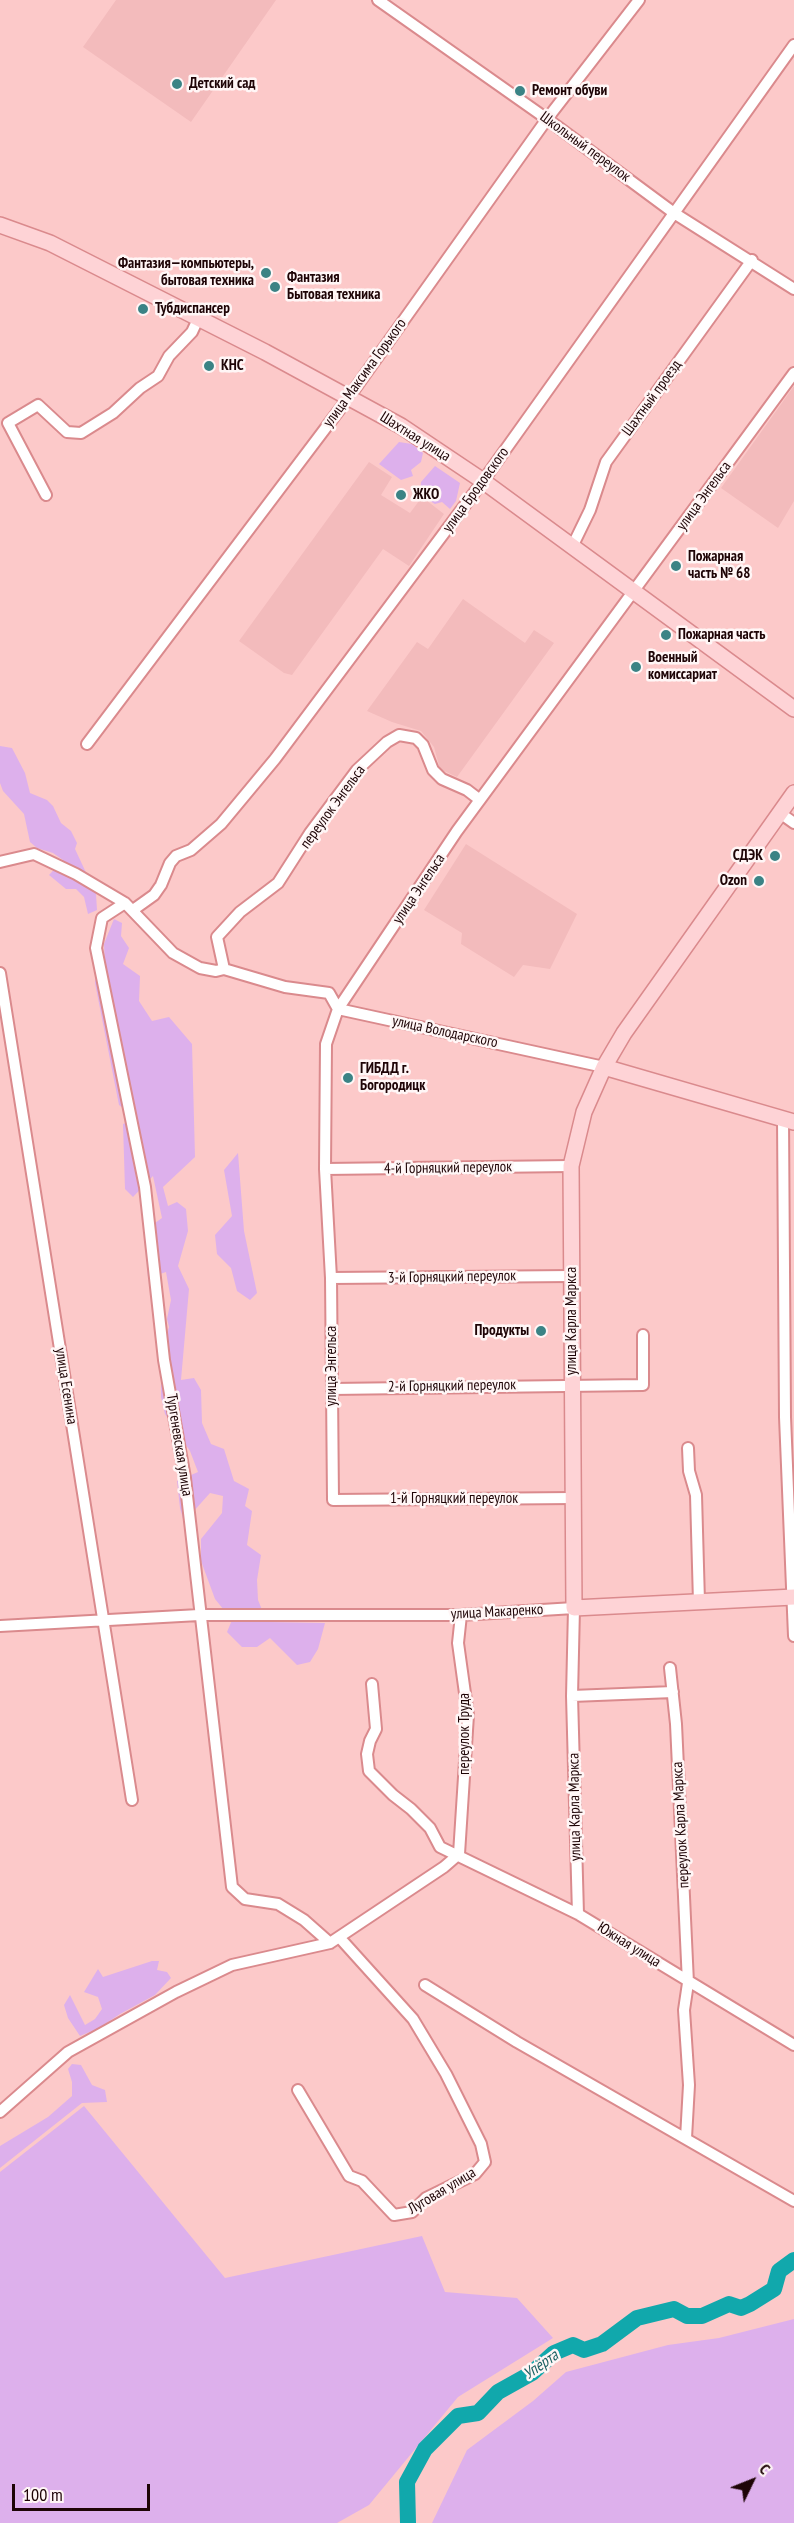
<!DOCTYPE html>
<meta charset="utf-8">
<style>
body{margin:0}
#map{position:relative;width:794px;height:2523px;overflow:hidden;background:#fcc9c9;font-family:"PT Sans Narrow",sans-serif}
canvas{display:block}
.north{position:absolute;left:722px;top:2451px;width:60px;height:60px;-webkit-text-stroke:4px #fff6f6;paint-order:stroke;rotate:47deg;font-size:16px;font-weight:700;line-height:24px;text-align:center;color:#1e0406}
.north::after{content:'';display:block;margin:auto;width:21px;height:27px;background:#1e0406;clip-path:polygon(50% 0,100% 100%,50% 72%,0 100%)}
.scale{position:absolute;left:12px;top:2484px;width:138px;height:27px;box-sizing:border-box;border:3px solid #1e0406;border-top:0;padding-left:8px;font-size:18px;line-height:21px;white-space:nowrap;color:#1e0406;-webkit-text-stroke:4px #fff6f6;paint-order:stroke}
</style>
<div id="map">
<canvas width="794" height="2523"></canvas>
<div class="north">С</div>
<div class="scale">100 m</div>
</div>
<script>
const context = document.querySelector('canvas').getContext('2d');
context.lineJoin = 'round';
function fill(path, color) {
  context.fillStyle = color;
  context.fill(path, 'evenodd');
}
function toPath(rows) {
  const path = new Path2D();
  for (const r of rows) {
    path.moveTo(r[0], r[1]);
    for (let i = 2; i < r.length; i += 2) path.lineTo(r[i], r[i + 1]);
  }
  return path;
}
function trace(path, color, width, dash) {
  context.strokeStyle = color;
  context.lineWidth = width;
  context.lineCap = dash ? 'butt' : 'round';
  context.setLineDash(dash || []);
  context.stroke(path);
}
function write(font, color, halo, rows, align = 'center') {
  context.font = font + ' "PT Sans Narrow",sans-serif';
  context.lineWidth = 5;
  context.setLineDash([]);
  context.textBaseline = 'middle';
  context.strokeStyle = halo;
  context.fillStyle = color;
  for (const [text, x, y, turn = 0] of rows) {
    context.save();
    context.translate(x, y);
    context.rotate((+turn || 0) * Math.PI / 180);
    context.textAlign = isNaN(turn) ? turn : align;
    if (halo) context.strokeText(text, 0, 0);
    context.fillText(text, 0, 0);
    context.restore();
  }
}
const built = toPath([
 [116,0,276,0,191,122,83,47],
 [794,386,794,501,778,528,721,488],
 [369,462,392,477,381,495,410,513,422,497,444,514,409,566,383,549,292,675,284,673,239,641],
 [463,599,525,643,534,630,554,643,457,777,440,769,434,747,421,731,392,722,367,711,417,642,428,649],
 [466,844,577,914,550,969,523,965,514,977,461,944,462,933,424,910]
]);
const green = toPath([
 [399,442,412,444,423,453,421,462,411,470,413,476,401,480,379,464],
 [435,466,460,483,456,501,450,509,442,502,435,504,420,495,421,482],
 [0,746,12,748,25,773,30,793,47,800,53,806,61,823,71,831,77,843,75,849,96,894,97,910,88,914,84,897,76,889,66,889,49,875,63,860,53,853,37,848,30,842,24,814,3,791,0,783],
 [114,919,122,923,121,936,129,948,123,964,140,976,139,1001,152,1021,169,1017,192,1044,195,1157,163,1187,168,1206,177,1202,186,1209,188,1231,178,1266,189,1289,181,1380,194,1378,201,1390,202,1423,211,1444,224,1449,234,1481,249,1489,245,1506,252,1511,247,1545,261,1555,257,1580,258,1600,267,1622,325,1623,318,1649,310,1662,297,1665,270,1638,257,1647,242,1647,227,1632,232,1620,215,1599,201,1561,201,1539,222,1513,223,1496,210,1493,184,1522,180,1508,177,1481,198,1472,190,1451,165,1414,161,1397,161,1357,169,1327,167,1319,171,1300,166,1272,148,1278,145,1230,162,1218,153,1176,133,1197,125,1189,123,1124,137,1119,119,1105,95,983,96,969,105,968,104,944],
 [238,1153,244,1231,257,1293,250,1300,237,1291,231,1268,217,1254,215,1235,232,1216,224,1170],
 [152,1961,159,1961,157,1970,167,1972,171,1978,155,1995,120,2014,99,2028,80,2036,68,2018,64,2005,70,1995,85,2025,95,2019,102,2009,98,1997,84,1992,98,1969,103,1977],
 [72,2064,81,2065,92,2085,105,2090,107,2102,82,2103,0,2168,0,2146,48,2117,72,2096,72,2082,68,2069],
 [84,2106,225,2278,422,2236,445,2292,517,2298,553,2338,458,2397,369,2505,337,2523,0,2523,0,2172],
 [794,2319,794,2523,432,2523,467,2450,533,2401,566,2372,668,2345,719,2338]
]);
const river = toPath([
 [408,2523,407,2482,425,2449,458,2416,478,2413,498,2392,532,2373,554,2353,573,2345,584,2350,602,2344,637,2318,674,2309,687,2316,702,2316,729,2304,741,2308,750,2304,774,2289,779,2271,794,2260]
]);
const street = toPath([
 [378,0,547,119,674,213,794,289],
 [8,423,38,405,67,432,81,433,113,413,140,388,158,376,169,356,192,332,198,319],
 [8,423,46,495],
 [572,547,590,510,606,462,752,260],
 [87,744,349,397,547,119,639,0],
 [780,813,794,823],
 [0,862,34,854,76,874,125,903,173,953,200,968,216,971,224,969,285,987,329,993,338,1009,604,1067],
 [125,903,102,918,96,948,145,1187,164,1360,185,1478,232,1887,245,1899,278,1904,304,1920,330,1943],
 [133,910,154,895,161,885,170,863,176,856,191,850,221,824,275,759,483,481,794,45],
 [224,969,217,937,240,912,278,883,310,833,357,770,387,742,399,735,416,738,423,745,433,770,442,779,467,790,480,800],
 [0,973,132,1800],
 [783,1118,785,1417,794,1636],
 [325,1169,571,1166],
 [331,1278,572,1276],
 [332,1389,643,1385,643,1335],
 [688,1448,689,1471,696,1495,699,1602],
 [574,1498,333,1500,331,1278,325,1169,326,1044,338,1009,457,831,794,373],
 [0,1626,199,1615,461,1615,574,1608,572,1696,578,1914],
 [670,1668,676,1724,688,1983,684,2010,689,2085,686,2138],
 [372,1684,376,1729,370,1741,367,1754,369,1771,393,1795,411,1809,430,1828,440,1847,578,1914,794,2045],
 [572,1696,673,1692],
 [459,1854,468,1715,458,1643,461,1615],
 [425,1985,517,2042,794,2201],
 [298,2090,349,2176,362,2181,394,2215,412,2212,426,2198,475,2174,485,2162,481,2144,446,2074,413,2019,339,1937],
 [0,2112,68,2052,176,1992,232,1965,330,1943,444,1867,459,1854]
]);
const secondary = toPath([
 [0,225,50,243,265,352,401,426,483,481,794,709],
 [794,793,624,1033,604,1067,584,1112,571,1166,574,1608,794,1597],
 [604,1067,794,1122]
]);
const markers = [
 [177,84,6,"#3b8385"],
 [520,91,6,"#3b8385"],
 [266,273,6,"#3b8385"],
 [275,287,6,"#3b8385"],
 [143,309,6,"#3b8385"],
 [209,366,6,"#3b8385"],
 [401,495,6,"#3b8385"],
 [676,566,6,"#3b8385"],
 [666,635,6,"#3b8385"],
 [636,667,6,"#3b8385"],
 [775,856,6,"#3b8385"],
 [759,881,6,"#3b8385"],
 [348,1078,6,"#3b8385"],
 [541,1331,6,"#3b8385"]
];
const poiNames = [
 ["Детский сад",189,84],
 ["Ремонт обуви",532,91],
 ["Фантазия—компьютеры,",254,264,"right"],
 ["бытовая техника",254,281,"right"],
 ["Фантазия",287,278],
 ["Бытовая техника",287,295],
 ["Тубдиспансер",155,309],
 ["КНС",221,366],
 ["ЖКО",413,495],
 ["Пожарная",688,557],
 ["часть № 68",688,574],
 ["Пожарная часть",678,635],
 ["Военный",648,658],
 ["комиссариат",648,675],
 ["СДЭК",763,856,"right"],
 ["Ozon",747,881,"right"],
 ["ГИБДД г.",360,1069],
 ["Богородицк",360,1086],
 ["Продукты",529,1331,"right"]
];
const streetNames = [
 ["Школьный переулок",585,147,36],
 ["улица Максима Горького",365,373,-54],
 ["Шахтный проезд",652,398,-54],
 ["Шахтная улица",415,437,32],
 ["улица Бродовского",476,490,-54],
 ["улица Энгельса",704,496,-54],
 ["переулок Энгельса",333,807,-54],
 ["улица Энгельса",419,889,-56],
 ["улица Володарского",445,1032,12],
 ["4-й Горняцкий переулок",448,1168,-1],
 ["3-й Горняцкий переулок",452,1277,-1],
 ["улица Карла Маркса",572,1321,-90],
 ["улица Энгельса",332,1366,-90],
 ["улица Есенина",66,1386,81],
 ["2-й Горняцкий переулок",452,1386,-1],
 ["Тургеневская улица",179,1445,81],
 ["1-й Горняцкий переулок",454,1499],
 ["улица Макаренко",497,1612,-3],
 ["переулок Труда",465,1734,-90],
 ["улица Карла Маркса",575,1807,-91],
 ["переулок Карла Маркса",681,1825,-93],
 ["Южная улица",629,1945,32],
 ["Луговая улица",442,2191,-31]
];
const waterNames = [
 ["Упёрта",541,2365,-35]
];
fill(built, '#f3bbbc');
fill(green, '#ddb0ec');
trace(river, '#11a8ac', 16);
trace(street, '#da8a8d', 14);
trace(secondary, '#da8a8d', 18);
trace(street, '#fff', 10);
trace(secondary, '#fed3d6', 15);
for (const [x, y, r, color] of markers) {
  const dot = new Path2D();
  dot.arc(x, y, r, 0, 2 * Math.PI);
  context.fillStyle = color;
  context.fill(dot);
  trace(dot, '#fff6f6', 2);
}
write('bold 15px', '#1e0406', '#fff6f6', poiNames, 'left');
write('15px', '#1e0406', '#fff6f6', streetNames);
write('italic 16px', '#1a6062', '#fff6f6', waterNames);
</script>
